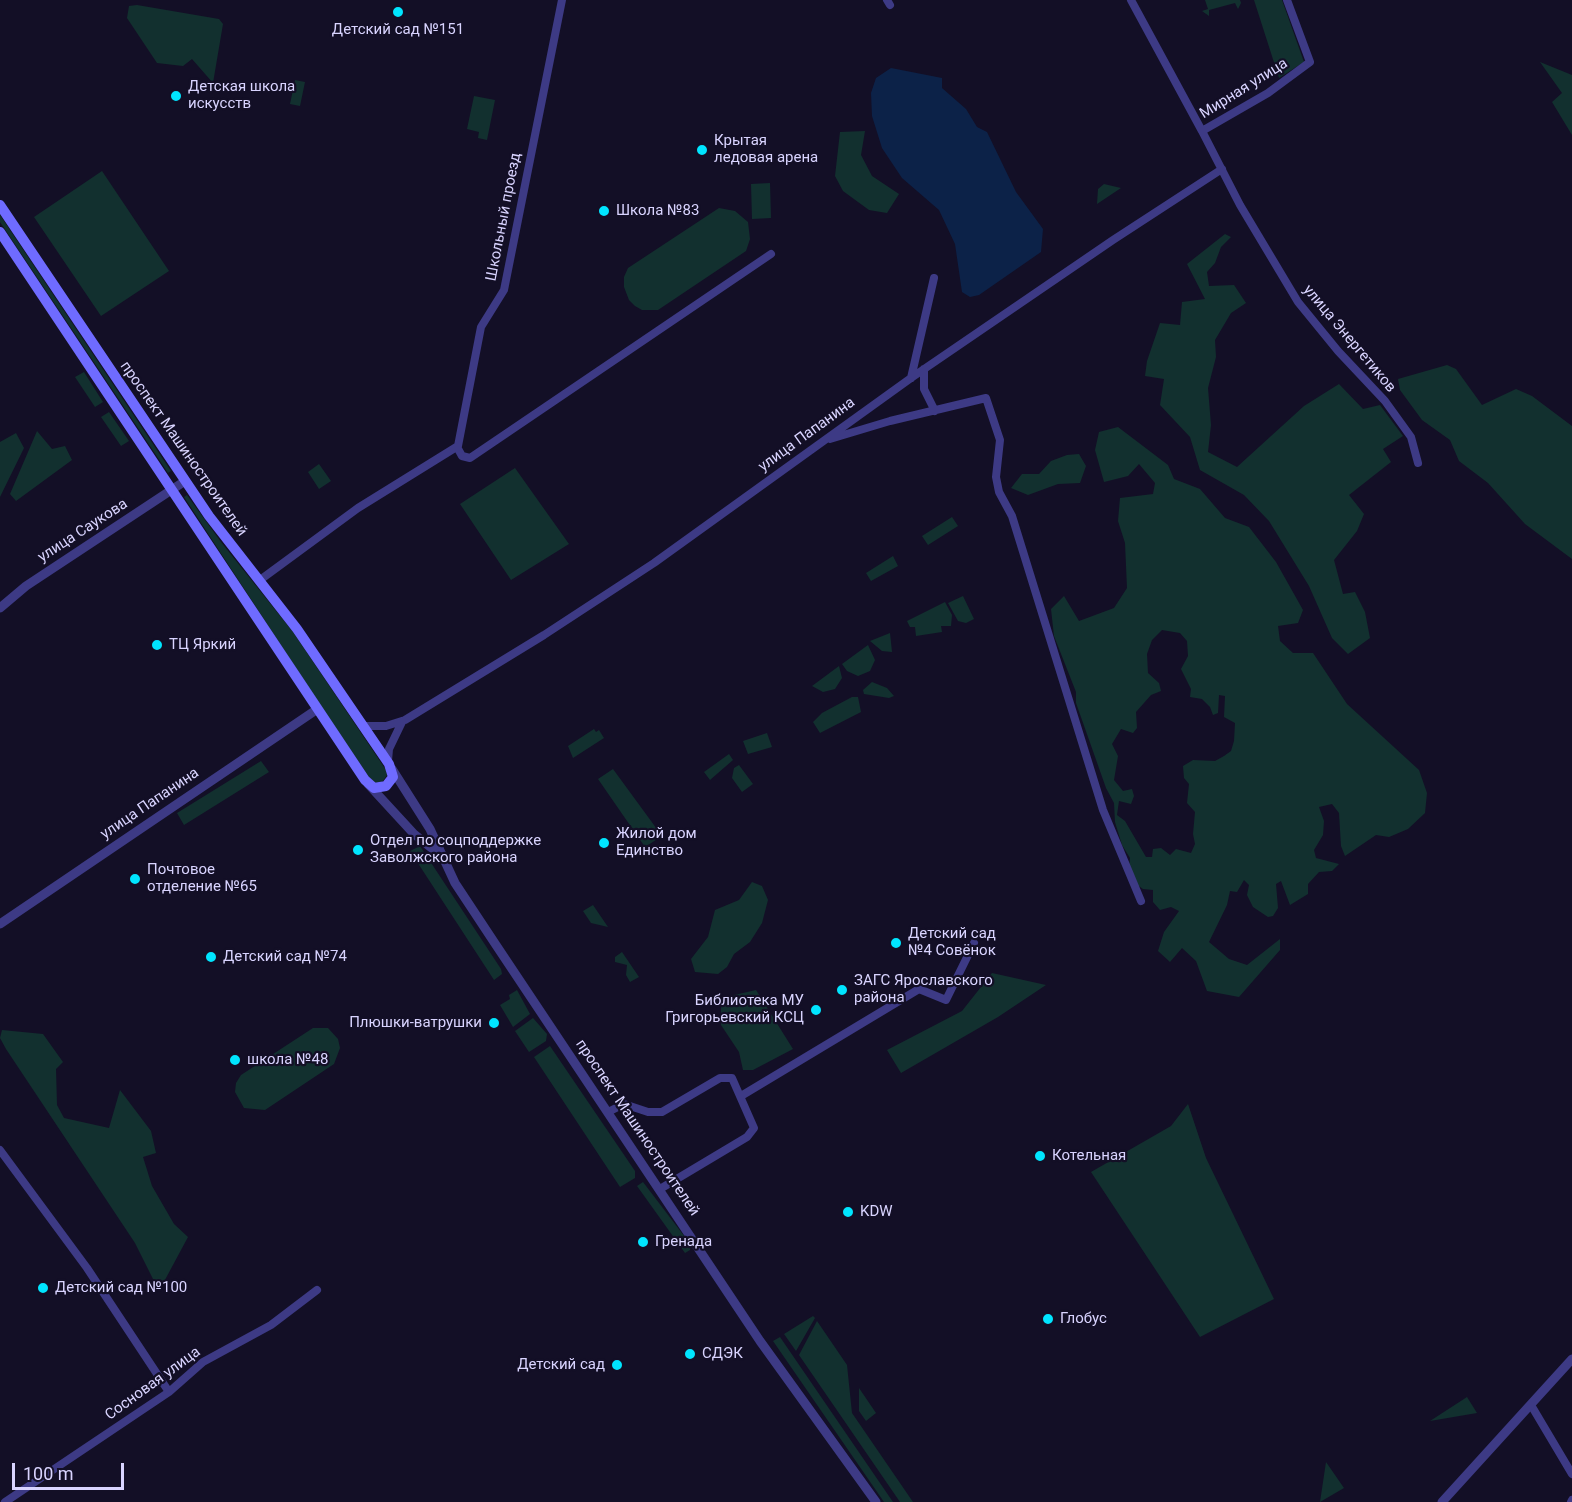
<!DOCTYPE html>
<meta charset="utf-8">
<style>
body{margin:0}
#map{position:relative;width:1572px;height:1502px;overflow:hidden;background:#130f26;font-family:Roboto,sans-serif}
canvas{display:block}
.scale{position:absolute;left:12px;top:1463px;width:112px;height:27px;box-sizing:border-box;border:3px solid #d9d4ff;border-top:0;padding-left:8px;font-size:18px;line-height:21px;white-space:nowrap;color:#d9d4ff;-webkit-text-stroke:4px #130f26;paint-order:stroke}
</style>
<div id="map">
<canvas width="1572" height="1502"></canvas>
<div class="scale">100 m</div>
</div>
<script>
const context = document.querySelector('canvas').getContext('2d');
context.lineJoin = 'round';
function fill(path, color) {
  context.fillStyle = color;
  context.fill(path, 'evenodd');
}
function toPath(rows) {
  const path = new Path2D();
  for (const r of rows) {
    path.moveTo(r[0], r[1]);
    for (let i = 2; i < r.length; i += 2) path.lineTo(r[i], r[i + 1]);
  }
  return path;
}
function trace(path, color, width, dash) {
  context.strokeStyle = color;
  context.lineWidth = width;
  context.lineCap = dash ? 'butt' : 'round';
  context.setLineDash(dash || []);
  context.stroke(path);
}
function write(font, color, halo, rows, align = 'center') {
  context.font = font + ' Roboto,sans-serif';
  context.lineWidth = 4.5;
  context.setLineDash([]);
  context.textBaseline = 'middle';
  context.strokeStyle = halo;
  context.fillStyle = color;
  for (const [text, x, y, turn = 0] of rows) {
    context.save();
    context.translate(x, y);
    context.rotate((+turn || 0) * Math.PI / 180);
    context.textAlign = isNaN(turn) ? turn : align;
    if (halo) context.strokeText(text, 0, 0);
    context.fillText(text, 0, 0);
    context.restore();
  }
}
const green = toPath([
 [1205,0,1240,0,1241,3,1238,9,1235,3,1209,10,1209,16,1202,11,1208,9],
 [1254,0,1282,0,1304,62,1279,78],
 [137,5,219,19,223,24,213,83,192,59,183,66,157,63,127,18,129,6],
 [1540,62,1572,75,1572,135,1552,102,1562,93],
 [295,80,305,82,300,106,290,104],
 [474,96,495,100,487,140,478,138,479,132,467,129],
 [865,131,861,155,872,176,899,194,887,213,869,210,858,202,843,191,835,176,840,132],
 [102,171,169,271,101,316,34,217],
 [770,183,771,218,752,219,751,184],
 [1104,184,1121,188,1097,204,1098,189],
 [719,208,735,211,748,222,750,239,746,251,658,310,642,310,635,306,629,300,624,287,624,277,628,268],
 [0,215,171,471,168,473,0,222],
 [1225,234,1231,237,1221,247,1215,263,1207,272,1209,286,1234,285,1246,303,1231,313,1215,340,1216,357,1208,388,1211,425,1208,452,1237,467,1304,406,1339,384,1363,409,1380,405,1403,436,1383,449,1391,462,1349,495,1364,514,1357,531,1334,560,1343,594,1355,592,1365,612,1370,638,1348,654,1332,638,1309,586,1269,521,1244,495,1200,470,1190,437,1160,405,1164,379,1145,376,1147,361,1160,323,1180,325,1182,302,1205,299,1187,264],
 [1447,365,1456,369,1482,405,1516,389,1532,396,1572,426,1572,559,1525,524,1488,483,1459,461,1450,440,1422,420,1400,390,1398,379],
 [84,372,103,402,95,407,75,377],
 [109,412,129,441,121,446,101,417],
 [1118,427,1168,465,1174,479,1200,489,1225,518,1249,527,1276,562,1303,610,1298,623,1278,626,1280,641,1293,653,1313,653,1347,704,1419,770,1427,793,1425,813,1408,829,1389,837,1376,835,1345,856,1341,846,1339,813,1332,804,1319,807,1324,821,1323,835,1314,850,1316,858,1339,864,1332,871,1319,872,1308,884,1308,894,1290,905,1281,881,1276,884,1278,908,1273,916,1268,917,1253,907,1247,895,1249,885,1244,880,1237,892,1230,891,1227,905,1209,942,1229,959,1247,965,1280,939,1280,950,1239,997,1207,991,1196,961,1182,948,1170,962,1158,951,1164,932,1179,911,1171,907,1160,910,1153,902,1153,890,1143,889,1133,882,1129,869,1130,858,1122,845,1115,822,1114,803,1106,788,1076,703,1076,692,1054,636,1051,609,1064,596,1079,621,1114,608,1127,588,1125,543,1118,521,1120,498,1153,494,1155,483,1139,464,1128,476,1104,482,1095,450,1099,432],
 [1162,630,1180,633,1187,641,1188,656,1181,669,1191,689,1190,697,1202,699,1210,707,1213,715,1218,713,1219,695,1225,696,1224,717,1235,723,1234,741,1231,751,1224,756,1215,761,1193,760,1183,766,1184,778,1189,784,1187,803,1195,812,1193,834,1195,844,1191,853,1176,849,1170,855,1161,848,1153,849,1152,857,1146,857,1125,821,1117,815,1119,801,1131,804,1134,796,1132,789,1123,791,1114,780,1118,756,1112,744,1121,729,1133,733,1137,728,1136,712,1151,695,1161,691,1159,683,1148,673,1147,654,1152,640],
 [37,431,52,449,65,446,72,460,16,501,10,494],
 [16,433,24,448,0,497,0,442],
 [1079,454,1086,466,1080,483,1058,484,1028,495,1011,488,1022,474,1039,474,1051,461,1067,455],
 [319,464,331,481,319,489,308,472],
 [515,468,569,544,511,580,460,504],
 [187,495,221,542,293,632,386,770,387,775,383,781,376,783,369,777,313,694,184,497],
 [952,517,958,526,928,545,922,536],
 [893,556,898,566,871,581,866,573],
 [963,596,974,619,966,623,958,621,948,603],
 [945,602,952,615,951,626,941,626,942,632,916,636,915,627,910,627,907,621],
 [890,633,892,652,882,651,870,641],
 [868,645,875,660,870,671,858,676,847,671,842,664],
 [839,666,842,678,835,689,823,692,812,686],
 [872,682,887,688,894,696,889,698,864,694,863,690],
 [852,697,858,697,861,712,820,733,813,722,822,713],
 [594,729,596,732,599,730,604,738,573,758,568,746],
 [767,733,772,747,748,754,743,741],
 [729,754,733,760,710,780,704,772],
 [261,761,269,772,184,825,177,813],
 [739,765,753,784,742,792,732,778,734,768],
 [613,769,662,836,645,847,598,779],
 [420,846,501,969,502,974,494,980,410,851],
 [752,882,762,886,768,900,762,923,750,942,734,954,727,967,718,974,695,972,691,959,708,937,715,910,739,900],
 [593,905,608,927,591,923,583,911],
 [622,952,639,977,630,982,626,975,627,965,615,962,615,957],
 [992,973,1046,985,998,1017,901,1073,887,1050,962,1011],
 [517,990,530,1014,513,1027,500,1005,510,999,509,995],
 [756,990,793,1049,753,1070,743,1070,739,1052,721,1025,721,998],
 [533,1018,547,1034,546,1041,529,1052,515,1031],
 [313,1028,328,1028,338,1039,340,1048,334,1064,265,1110,244,1108,235,1092,236,1083,241,1075],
 [2,1030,43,1034,63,1062,56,1069,57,1105,64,1118,109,1128,120,1090,151,1131,156,1153,143,1157,152,1186,174,1224,188,1237,159,1291,135,1243,6,1049,0,1038],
 [550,1046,635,1171,635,1178,620,1187,534,1057],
 [1188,1104,1206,1158,1274,1299,1200,1337,1091,1172,1171,1126],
 [643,1182,691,1245,690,1250,685,1253,637,1186],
 [813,1316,815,1318,796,1351,784,1334],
 [817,1321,847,1365,852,1413,913,1502,900,1502,799,1355],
 [780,1337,893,1502,884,1502,773,1341],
 [859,1388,876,1413,866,1421,859,1411],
 [1467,1397,1477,1413,1430,1421],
 [1326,1462,1344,1488,1320,1502]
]);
const water = toPath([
 [891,68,942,78,942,88,966,109,977,127,987,132,1016,192,1043,229,1041,252,979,295,970,297,962,292,955,244,939,210,902,178,882,148,872,116,871,93,876,78]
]);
const minor = toPath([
 [887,0,890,5],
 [1131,0,1202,131],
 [1287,0,1310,62,1268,93,1202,131,1240,205,1298,302,1338,351,1385,401,1411,437,1418,463],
 [924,369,924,389,935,411],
 [911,378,934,278],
 [830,439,890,421,986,398,1000,440,996,477,999,492,1012,516,1103,810,1141,901],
 [457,447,462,456,470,458,771,254],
 [260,580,358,508,458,446,481,327,504,290,562,0],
 [364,726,386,726,405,720,544,635,654,563,911,378,1113,240,1222,169],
 [388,761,389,749,402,722],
 [741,1096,919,989,946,1000,974,943],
 [608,1112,624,1104,648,1112,662,1112,720,1078,732,1078,754,1128,747,1137,660,1189],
 [0,1150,87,1268,169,1392],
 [1531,1405,1572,1474],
 [5,1502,169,1392,203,1362,271,1325,317,1290],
 [1571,1502,1572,1500]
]);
const tertiary = toPath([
 [0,608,26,586,185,481],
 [392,769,430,829,455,883,496,945,760,1341,876,1502],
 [368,784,414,834,439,854],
 [0,924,316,710],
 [1442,1502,1572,1359]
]);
const secondary = toPath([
 [0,205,209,516,297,629,389,764,393,777,386,786,374,788,365,780,0,232]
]);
const markers = [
 [398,12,6,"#00e5ff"],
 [176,96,6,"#00e5ff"],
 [702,150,6,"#00e5ff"],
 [604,211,6,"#00e5ff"],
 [157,645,6,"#00e5ff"],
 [604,843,6,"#00e5ff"],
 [358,850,6,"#00e5ff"],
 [135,879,6,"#00e5ff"],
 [896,943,6,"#00e5ff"],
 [211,957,6,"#00e5ff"],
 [842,990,6,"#00e5ff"],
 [816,1010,6,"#00e5ff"],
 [494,1023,6,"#00e5ff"],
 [235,1060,6,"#00e5ff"],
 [1040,1156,6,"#00e5ff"],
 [848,1212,6,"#00e5ff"],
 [643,1242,6,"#00e5ff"],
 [43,1288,6,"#00e5ff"],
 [1048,1319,6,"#00e5ff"],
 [690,1354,6,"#00e5ff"],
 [617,1365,6,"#00e5ff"]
];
const poiNames = [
 ["Детский сад №151",398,30,"center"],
 ["Детская школа",188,87],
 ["искусств",188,104],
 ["Крытая",714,141],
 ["ледовая арена",714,158],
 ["Школа №83",616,211],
 ["ТЦ Яркий",169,645],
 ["Жилой дом",616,834],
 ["Единство",616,851],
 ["Отдел по соцподдержке",370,841],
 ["Заволжского района",370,858],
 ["Почтовое",147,870],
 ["отделение №65",147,887],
 ["Детский сад",908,934],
 ["№4 Совёнок",908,951],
 ["Детский сад №74",223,957],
 ["ЗАГС Ярославского",854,981],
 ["района",854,998],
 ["Библиотека МУ",804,1001,"right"],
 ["Григорьевский КСЦ",804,1018,"right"],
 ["Плюшки-ватрушки",482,1023,"right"],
 ["школа №48",247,1060],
 ["Котельная",1052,1156],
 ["KDW",860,1212],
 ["Гренада",655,1242],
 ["Детский сад №100",55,1288],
 ["Глобус",1060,1319],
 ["СДЭК",702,1354],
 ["Детский сад",605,1365,"right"]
];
const streetNames = [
 ["Мирная улица",1244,89,-32],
 ["Школьный проезд",504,217,-79],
 ["улица Энергетиков",1349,339,50],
 ["улица Папанина",807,435,-36],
 ["проспект Машиностроителей",183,449,55],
 ["улица Саукова",83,531,-33],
 ["улица Папанина",150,804,-34],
 ["проспект Машиностроителей",637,1128,56],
 ["Сосновая улица",153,1384,-36]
];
fill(green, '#12302f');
fill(water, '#0c2248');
trace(minor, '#3d3a85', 8);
trace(tertiary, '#3d3a85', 9);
trace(secondary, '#6f6bff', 10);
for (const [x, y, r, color] of markers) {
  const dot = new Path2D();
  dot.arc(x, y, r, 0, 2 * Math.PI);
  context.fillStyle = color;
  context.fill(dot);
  trace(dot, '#130f26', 2);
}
write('15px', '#d9d4ff', '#130f26', poiNames, 'left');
write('15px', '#d9d4ff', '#130f26', streetNames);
</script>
